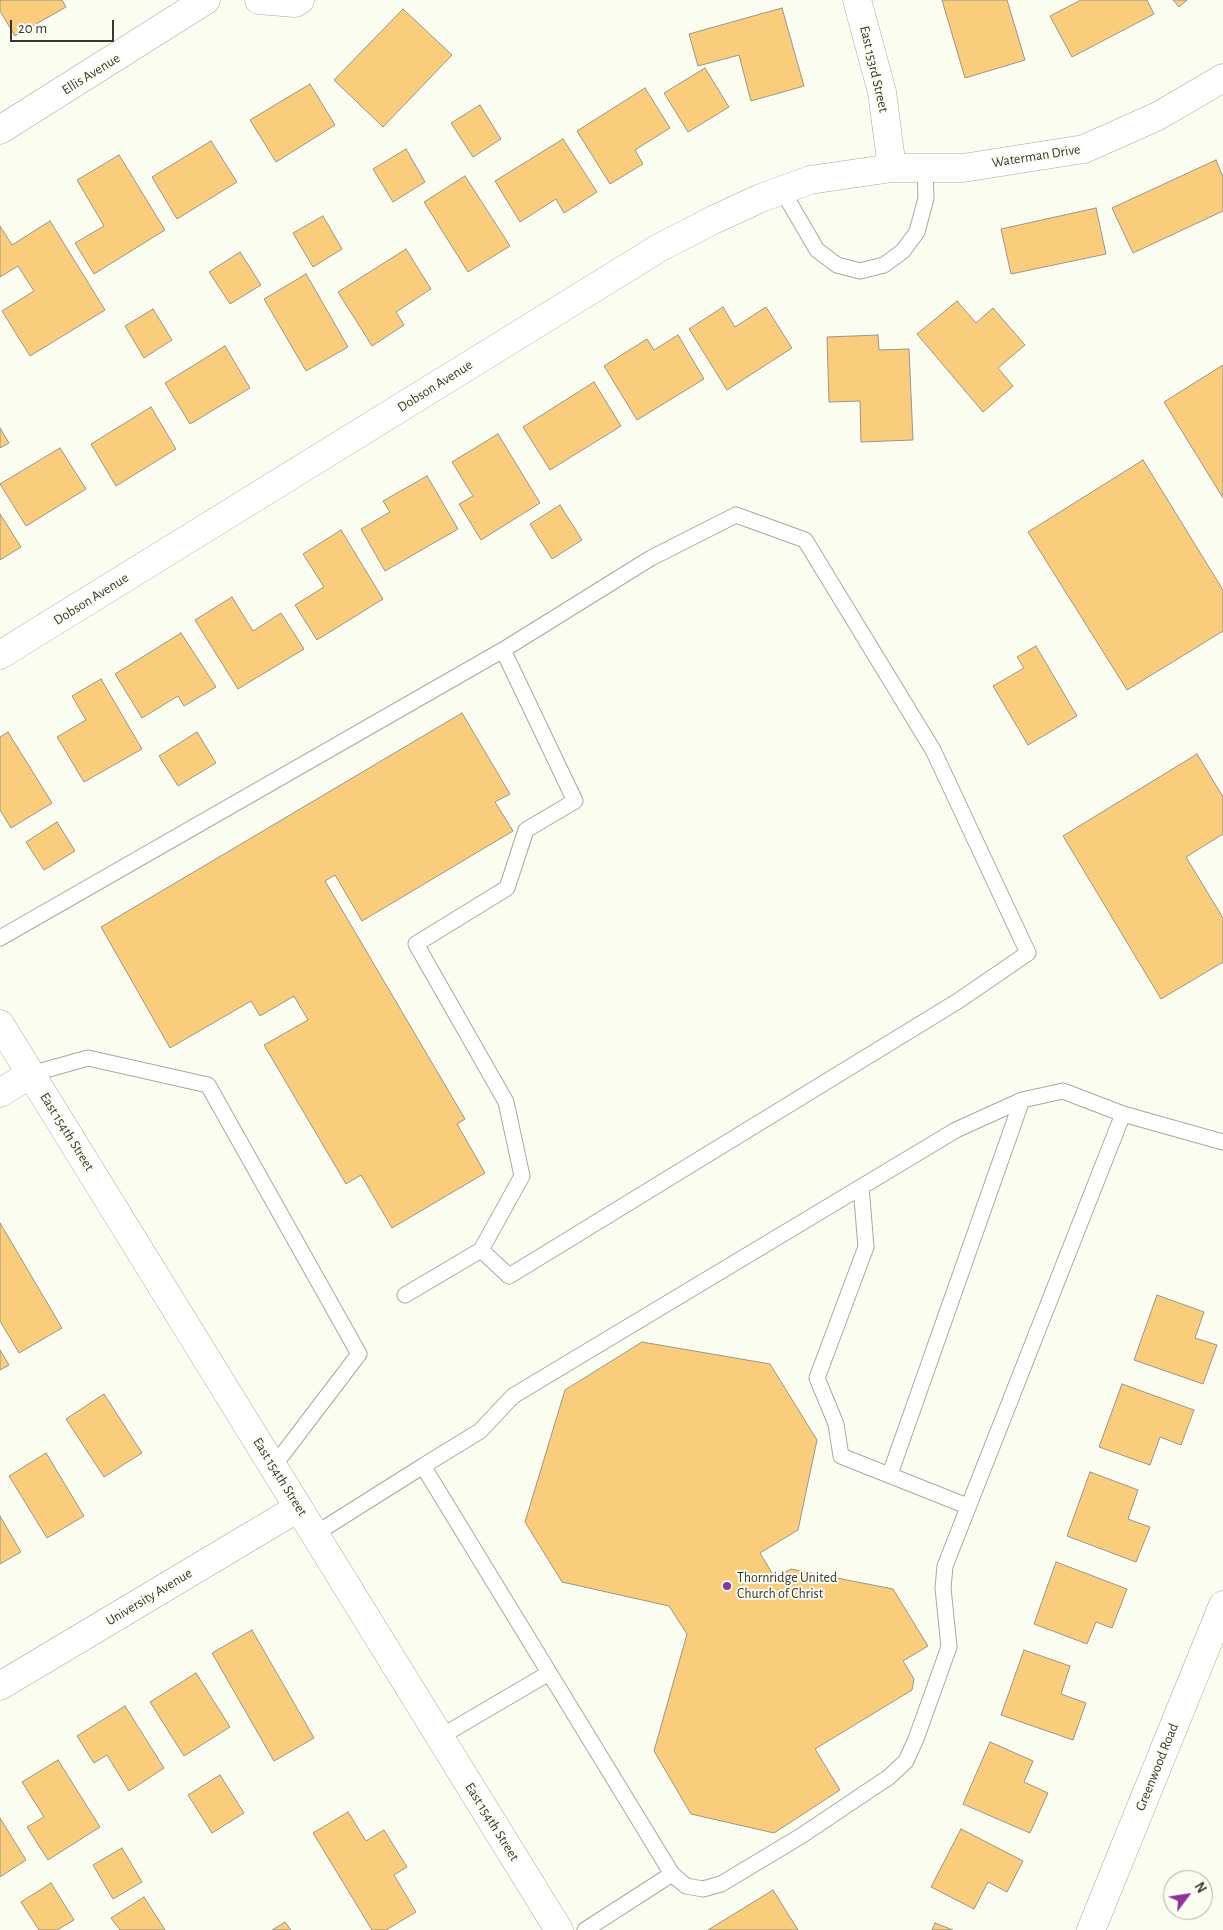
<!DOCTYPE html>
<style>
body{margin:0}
#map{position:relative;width:1223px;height:1930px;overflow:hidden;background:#fcfdf1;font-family:"Alegreya Sans",sans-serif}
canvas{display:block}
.north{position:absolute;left:1163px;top:1870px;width:50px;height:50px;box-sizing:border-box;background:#fcfdf1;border:1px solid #aeaea5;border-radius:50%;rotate:59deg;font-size:14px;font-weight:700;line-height:20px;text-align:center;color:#383834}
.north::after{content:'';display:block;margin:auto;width:18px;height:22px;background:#90329b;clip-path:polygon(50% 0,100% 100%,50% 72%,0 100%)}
.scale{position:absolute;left:10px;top:20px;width:104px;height:22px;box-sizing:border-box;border:2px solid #383834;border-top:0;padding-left:6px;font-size:15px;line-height:18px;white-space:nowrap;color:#383834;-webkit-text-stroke:4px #fcfdf1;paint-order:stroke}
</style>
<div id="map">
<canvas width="1223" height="1930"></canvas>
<div class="north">N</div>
<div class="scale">20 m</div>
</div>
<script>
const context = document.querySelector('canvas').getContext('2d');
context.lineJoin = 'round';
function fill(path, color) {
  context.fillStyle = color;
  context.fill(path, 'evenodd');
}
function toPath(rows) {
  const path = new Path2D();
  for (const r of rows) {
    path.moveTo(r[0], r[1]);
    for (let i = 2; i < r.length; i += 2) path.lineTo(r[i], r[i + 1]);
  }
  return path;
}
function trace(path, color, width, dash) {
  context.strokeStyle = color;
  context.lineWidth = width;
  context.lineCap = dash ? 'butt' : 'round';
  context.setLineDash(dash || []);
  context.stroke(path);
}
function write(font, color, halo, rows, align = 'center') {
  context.font = font + ' "Alegreya Sans",sans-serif';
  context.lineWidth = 4;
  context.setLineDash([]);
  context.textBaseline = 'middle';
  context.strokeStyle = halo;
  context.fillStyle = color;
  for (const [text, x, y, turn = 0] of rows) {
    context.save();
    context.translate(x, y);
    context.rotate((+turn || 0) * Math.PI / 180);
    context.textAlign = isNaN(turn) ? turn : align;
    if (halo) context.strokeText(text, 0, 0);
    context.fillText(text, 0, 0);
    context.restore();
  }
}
const building = toPath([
 [0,0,62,0,66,7,15,36,0,11,0,0],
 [942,0,1007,0,1025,60,965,78,942,0],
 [1081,0,1147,0,1154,14,1072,57,1050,16,1081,0],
 [1173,0,1187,0,1179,7,1173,0],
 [782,8,804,86,751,101,739,55,698,66,689,34,782,8],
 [403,9,452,55,383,127,334,80,403,9],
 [705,68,729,107,688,132,664,93,705,68],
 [310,84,335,125,276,162,250,120,310,84],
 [645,88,670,128,635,150,643,164,610,184,577,131,645,88],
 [480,105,501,139,473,157,451,123,480,105],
 [563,139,597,192,564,213,556,199,520,222,495,181,563,139],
 [211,141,237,182,177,219,152,177,211,141],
 [406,149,425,182,393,202,373,169,406,149],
 [119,155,165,230,94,274,75,243,104,226,77,180,119,155],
 [1216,160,1223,177,1223,211,1133,253,1112,208,1216,160],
 [465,176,510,246,468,272,424,202,465,176],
 [1096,208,1106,254,1011,274,1001,229,1096,208],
 [323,216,342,249,313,267,293,233,323,216],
 [50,221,105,310,30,356,2,311,34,291,18,266,0,277,0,226,12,245,50,221],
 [406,249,431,289,396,312,404,325,372,346,338,292,406,249],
 [240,252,261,285,230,304,209,272,240,252],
 [306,274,348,347,306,371,264,299,306,274],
 [957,301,976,323,993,308,1025,345,998,368,1013,386,983,412,917,334,957,301],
 [723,307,735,327,766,307,792,348,727,390,689,329,723,307],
 [153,309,172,340,144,358,125,326,153,309],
 [678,335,704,379,637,420,604,366,647,339,654,350,678,335],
 [878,335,879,350,909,349,913,440,861,442,860,401,829,402,827,337,878,335],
 [225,346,250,388,190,424,165,383,225,346],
 [1223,365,1223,498,1164,402,1223,365],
 [594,382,621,426,550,470,523,427,594,382],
 [151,407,176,449,116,486,91,444,151,407],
 [0,428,9,443,0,448,0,428],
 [498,434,540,503,481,540,459,504,473,496,452,462,498,434],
 [60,448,86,489,26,526,0,484,60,448],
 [1143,460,1223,590,1223,631,1127,690,1028,532,1143,460],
 [427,476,458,529,385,571,361,529,390,512,383,501,427,476],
 [560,505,582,540,552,559,530,524,560,505],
 [0,514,21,547,0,560,0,514],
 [341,530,383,599,317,640,295,605,324,587,303,554,341,530],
 [232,597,253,631,281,613,304,649,238,689,195,620,232,597],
 [181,633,216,687,184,706,178,696,142,718,115,674,181,633],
 [1036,646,1077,716,1028,745,993,686,1024,668,1017,657,1036,646],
 [101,679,142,749,84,782,57,737,86,720,72,696,101,679],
 [462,713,510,794,495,802,513,831,362,921,335,875,325,881,465,1119,457,1124,485,1173,392,1228,361,1175,346,1184,264,1045,308,1020,294,996,260,1016,251,1001,170,1048,101,927,462,713],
 [8,732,52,803,11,828,0,810,0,737,8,732],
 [197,732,216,763,178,786,159,756,197,732],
 [1197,754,1223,797,1223,834,1186,857,1223,918,1223,962,1161,999,1063,836,1197,754],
 [57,822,75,851,44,870,26,842,57,822],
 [0,1223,62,1328,19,1353,0,1321,0,1223],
 [1157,1295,1204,1312,1195,1338,1217,1345,1203,1384,1134,1360,1157,1295],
 [642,1342,770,1364,817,1440,798,1530,760,1553,775,1578,791,1569,893,1589,928,1646,903,1661,914,1679,912,1690,815,1749,840,1790,774,1833,691,1814,654,1751,687,1634,669,1606,562,1582,525,1522,565,1390,642,1342],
 [0,1350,9,1365,0,1370,0,1350],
 [1122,1384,1194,1410,1181,1445,1160,1437,1150,1465,1099,1447,1122,1384],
 [104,1394,142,1453,104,1477,66,1419,104,1394],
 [46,1453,84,1516,47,1538,9,1476,46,1453],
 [1090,1472,1138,1490,1128,1519,1150,1527,1136,1562,1067,1536,1090,1472],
 [0,1516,21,1552,0,1564,0,1516],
 [1056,1562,1127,1589,1112,1628,1096,1622,1087,1644,1034,1624,1056,1562],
 [252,1630,314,1738,274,1761,212,1653,252,1630],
 [1024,1650,1070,1666,1061,1694,1086,1703,1073,1740,1001,1715,1024,1650],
 [196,1673,230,1727,184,1756,150,1702,196,1673],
 [125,1706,164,1768,129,1791,107,1755,94,1763,77,1736,125,1706],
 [990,1742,1033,1761,1024,1782,1048,1793,1030,1833,963,1804,990,1742],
 [58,1760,100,1827,48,1860,27,1827,44,1817,22,1782,58,1760],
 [220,1775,244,1813,212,1833,188,1795,220,1775],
 [348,1812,366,1841,384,1830,407,1867,394,1875,416,1912,386,1930,372,1930,313,1833,348,1812],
 [0,1818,26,1860,0,1877,0,1818],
 [961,1829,1023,1861,1007,1892,988,1882,974,1909,931,1887,961,1829],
 [122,1848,142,1882,113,1899,93,1865,122,1848],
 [51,1883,74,1920,57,1930,39,1930,21,1902,51,1883],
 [773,1890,798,1930,708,1930,773,1890],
 [144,1897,165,1930,120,1930,111,1918,144,1897],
 [285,1922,291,1930,272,1930,285,1922],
 [935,1923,953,1930,932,1930,935,1923]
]);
const lane = toPath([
 [782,190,817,250,837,265,860,271,884,265,903,251,917,232,926,198,925,168],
 [0,938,503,650,651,558,736,515,805,540,933,750,1028,953,958,1001,509,1276,481,1250],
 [31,1074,88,1058,208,1085,359,1354,273,1467],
 [1123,1114,1223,1142],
 [861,1187,866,1247,817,1378,836,1424,841,1456,967,1506],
 [405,1295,481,1250,522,1176,506,1102,416,944,507,888,526,830,575,801,503,650],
 [423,1466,480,1431,513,1396,956,1130,1022,1100,1063,1091,1123,1114,945,1566,943,1588,949,1647,916,1739,906,1761,889,1777,801,1836,721,1884,703,1889,686,1886,672,1874],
 [890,1474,1022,1100],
 [315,1534,423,1466,672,1874,585,1930],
 [440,1737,549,1673]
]);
const street = toPath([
 [259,0,295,3,300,0],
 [857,0,882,92,892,168],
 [0,130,206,0],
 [0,655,659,248,713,220,761,198,810,180,892,168,963,168,1084,149,1158,116,1223,78],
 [0,1093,31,1074],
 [0,1686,298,1508]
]);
const secondary = toPath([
 [0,1024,559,1930],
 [1091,1930,1223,1605]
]);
const markers = [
 [727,1586,5,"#90329b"]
];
const streetNames = [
 ["East 153rd Street",874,69,77],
 ["Ellis Avenue",91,74,-32],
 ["Waterman Drive",1036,156,-9],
 ["Dobson Avenue",435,386,-32],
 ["Dobson Avenue",91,599,-32],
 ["East 154th Street",67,1132,58],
 ["East 154th Street",280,1477,58],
 ["University Avenue",149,1597,-31],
 ["Greenwood Road",1157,1767,-68],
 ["East 154th Street",492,1822,58]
];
const poiNames = [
 ["Thornridge United",737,1578],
 ["Church of Christ",737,1594]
];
fill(building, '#f9cd7c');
trace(building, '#9b958b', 1);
trace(lane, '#a8a99e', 17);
trace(street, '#a8a99e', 29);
trace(secondary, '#a8a99e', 29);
trace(lane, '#fff', 15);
trace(street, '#fff', 28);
trace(secondary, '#fff', 28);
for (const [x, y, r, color] of markers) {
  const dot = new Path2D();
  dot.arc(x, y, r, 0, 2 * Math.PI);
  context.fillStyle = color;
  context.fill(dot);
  trace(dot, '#fcfdf1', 2);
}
write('14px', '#383834', '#fcfdf1', streetNames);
write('14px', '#383834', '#fcfdf1', poiNames, 'left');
</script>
